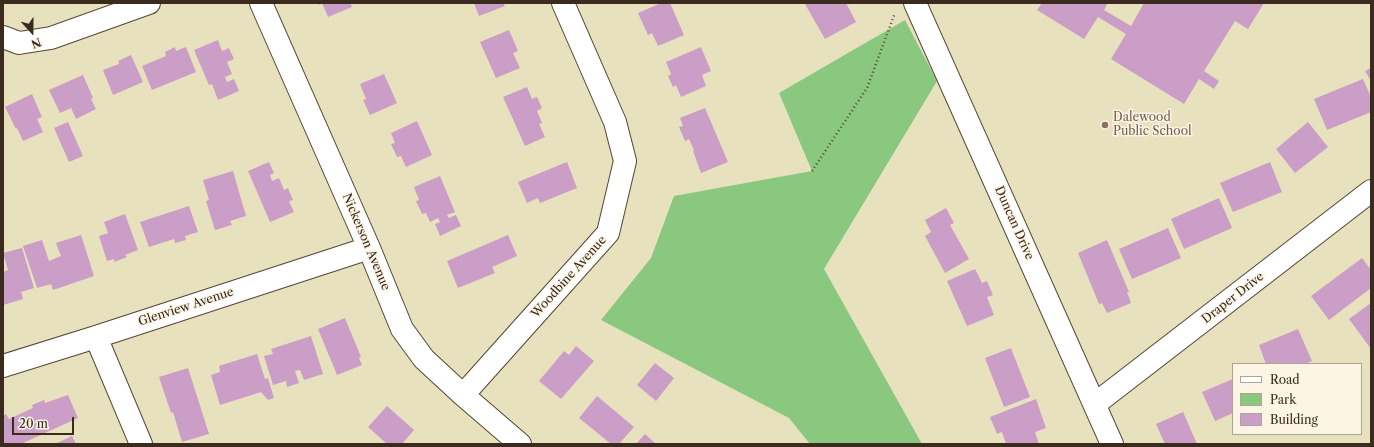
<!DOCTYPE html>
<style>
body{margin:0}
#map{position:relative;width:1374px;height:447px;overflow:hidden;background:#e8e1bd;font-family:"Libre Caslon Text",serif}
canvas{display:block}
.frame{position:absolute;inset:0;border:4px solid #3b2a1e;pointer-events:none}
.legend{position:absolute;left:1232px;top:363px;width:130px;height:72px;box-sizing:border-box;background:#fcf5e5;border:1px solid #afa495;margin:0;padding:5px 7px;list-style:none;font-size:12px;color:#3b2a1e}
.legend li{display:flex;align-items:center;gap:8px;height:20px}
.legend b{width:20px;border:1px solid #afa495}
.north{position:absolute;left:12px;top:12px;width:40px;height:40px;-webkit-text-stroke:3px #fcf5e5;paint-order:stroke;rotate:159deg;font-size:11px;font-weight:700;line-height:16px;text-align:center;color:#3b2a1e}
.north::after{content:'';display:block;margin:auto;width:14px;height:18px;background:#3b2a1e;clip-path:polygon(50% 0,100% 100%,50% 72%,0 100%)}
.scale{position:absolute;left:12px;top:417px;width:62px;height:18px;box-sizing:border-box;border:2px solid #3b2a1e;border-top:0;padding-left:5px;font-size:12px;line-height:14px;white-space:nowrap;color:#3b2a1e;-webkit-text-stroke:3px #fcf5e5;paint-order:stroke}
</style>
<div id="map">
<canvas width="1374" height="447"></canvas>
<div class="frame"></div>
<ul class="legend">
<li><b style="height:5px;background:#fff"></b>Road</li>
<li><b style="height:11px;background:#8ac87f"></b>Park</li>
<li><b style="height:11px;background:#cb9ec7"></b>Building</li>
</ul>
<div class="north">N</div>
<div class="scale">20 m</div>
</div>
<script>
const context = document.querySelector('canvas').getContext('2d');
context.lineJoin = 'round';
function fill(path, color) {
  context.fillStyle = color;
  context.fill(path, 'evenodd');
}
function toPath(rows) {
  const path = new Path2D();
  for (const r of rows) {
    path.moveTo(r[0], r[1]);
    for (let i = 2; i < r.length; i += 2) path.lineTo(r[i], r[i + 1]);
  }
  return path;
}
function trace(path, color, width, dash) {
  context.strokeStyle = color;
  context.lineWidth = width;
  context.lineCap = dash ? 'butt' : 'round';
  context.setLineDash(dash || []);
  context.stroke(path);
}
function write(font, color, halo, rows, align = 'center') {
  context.font = font + ' "Libre Caslon Text",serif';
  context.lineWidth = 3;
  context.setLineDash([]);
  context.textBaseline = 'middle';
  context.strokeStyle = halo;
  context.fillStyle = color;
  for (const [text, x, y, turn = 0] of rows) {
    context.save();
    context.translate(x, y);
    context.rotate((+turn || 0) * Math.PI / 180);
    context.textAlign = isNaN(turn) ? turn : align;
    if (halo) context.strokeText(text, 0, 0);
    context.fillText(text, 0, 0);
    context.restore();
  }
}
const green = toPath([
 [905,20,937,81,824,269,922,444,810,444,789,418,601,320,651,258,674,196,812,171,779,93]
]);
const building = toPath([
 [318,3,350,3,352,7,328,17,322,3,319,5],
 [474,3,503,3,505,6,479,16],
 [661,3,670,3,684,35,658,46,652,33,648,35,638,13],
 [808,3,846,3,856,22,825,39,805,4],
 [1042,3,1108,3,1104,10,1131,26,1144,3,1264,3,1248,29,1235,21,1204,71,1219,81,1214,89,1199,79,1184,104,1111,59,1126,34,1098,17,1084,39,1037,10],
 [509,30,518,51,513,53,520,68,496,78,480,42],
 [218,40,222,51,229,48,234,59,227,62,232,74,225,77,227,82,234,79,239,91,218,100,212,84,209,85,194,50],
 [175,47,176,51,186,47,196,72,152,90,142,66,166,56,165,52],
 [701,47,711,71,702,75,706,86,681,97,676,85,673,87,668,76,671,74,666,62],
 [131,55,143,82,113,95,103,70,119,64,118,61],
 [1371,68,1371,81,1365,71],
 [384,74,397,103,370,115,363,100,366,99,360,84],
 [83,75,93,98,91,99,96,109,76,119,71,108,60,113,49,90],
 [1363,79,1371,97,1371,112,1327,130,1314,99],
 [527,87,532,99,537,97,542,108,537,111,542,123,539,124,545,137,525,146,503,97],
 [32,94,42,117,37,119,43,132,23,141,17,128,16,129,5,107],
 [705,108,728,162,701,173,693,151,694,150,689,139,685,141,679,127,683,126,680,118],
 [417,121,432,155,406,167,401,156,397,157,391,144,395,143,391,133],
 [68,122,83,156,69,162,54,128],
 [1308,122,1328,147,1295,173,1276,149],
 [269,162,274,173,270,175,272,181,279,178,284,190,288,188,293,200,289,201,294,212,270,222,248,171],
 [567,162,577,188,540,203,538,198,527,203,518,182],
 [1270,162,1282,192,1233,212,1220,183],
 [233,171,246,216,230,221,232,225,215,230,206,201,209,200,203,180],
 [440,176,455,212,447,215,449,218,456,215,461,226,440,236,435,224,440,222,438,218,430,222,426,213,422,214,416,201,419,200,414,187],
 [1219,198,1232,228,1184,249,1171,219],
 [189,206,198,232,185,236,186,240,175,243,174,239,149,247,140,222],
 [946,208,954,223,950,225,969,259,945,273,925,236,931,232,925,220],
 [125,214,138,250,125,255,127,257,114,262,114,259,107,261,99,236,108,233,104,222],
 [1168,228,1181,258,1132,279,1119,249],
 [81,235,94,276,53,290,51,284,37,288,23,246,42,240,49,261,61,256,56,243],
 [508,235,517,256,492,267,495,273,458,288,447,261],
 [1107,240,1129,292,1127,292,1131,303,1107,313,1102,303,1099,304,1078,253],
 [22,248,34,288,21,292,23,299,3,305,3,272,8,270,3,253],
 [1362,258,1371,270,1371,288,1329,320,1311,296],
 [975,269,982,283,987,281,993,295,987,297,994,315,967,326,947,281],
 [1371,303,1371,349,1349,319],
 [345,318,361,357,359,358,362,365,337,375,318,329],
 [1298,329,1312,361,1305,364,1266,364,1259,345],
 [311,336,323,374,304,380,300,370,295,371,299,383,287,387,286,381,273,385,264,356,273,354,271,349],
 [576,346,594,361,561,399,539,381,564,351,569,355],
 [1011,348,1030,397,1004,407,985,358],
 [257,354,265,379,268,378,274,398,268,400,261,392,220,405,211,375,220,372,219,366],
 [655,363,674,378,656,401,637,385],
 [188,368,209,434,182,442,173,412,171,413,159,377],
 [1233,379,1233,413,1215,421,1202,392],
 [68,395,78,418,21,444,15,443,3,444,3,416,6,414,9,419,33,408,32,405,44,400,45,403],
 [597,396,634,427,619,444,611,444,579,418],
 [1036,399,1046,428,1035,432,1039,444,1006,444,1002,432,997,434,990,417],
 [387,406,414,430,402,444,387,444,368,427],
 [1183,412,1197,444,1165,444,1156,424],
 [645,434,656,444,636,444],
 [72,436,76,444,55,444]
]);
const path = toPath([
 [812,171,867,88,895,13]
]);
const minor = toPath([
 [261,3,369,248,402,329,424,359,463,395,520,444],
 [915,3,1112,444],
 [3,37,19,43,51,38,149,3],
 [96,337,141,444],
 [3,366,96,337,369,248],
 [463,395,608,233,625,161,615,122,563,3],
 [1095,404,1371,191]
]);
const markers = [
 [1105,125,4,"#8d6e63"]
];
const educationNames = [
 ["Dalewood",1113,118],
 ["Public School",1113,132]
];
const streetNames = [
 ["Duncan Drive",1014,223,66],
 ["Nickerson Avenue",366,242,67],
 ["Woodbine Avenue",569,277,-48],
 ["Draper Drive",1233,298,-38],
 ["Glenview Avenue",186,307,-18]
];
fill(green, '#8ac87f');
fill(building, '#cb9ec7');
trace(minor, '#554536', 24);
trace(path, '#554536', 2.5, [1, 3]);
trace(minor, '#fff', 22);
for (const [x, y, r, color] of markers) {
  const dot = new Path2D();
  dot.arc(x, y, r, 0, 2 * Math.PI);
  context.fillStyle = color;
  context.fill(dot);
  trace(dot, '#fcf5e5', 1.5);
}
write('12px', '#785e54', '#fcf5e5', educationNames, 'left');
write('12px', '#3b2a1e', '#fcf5e5', streetNames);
</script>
